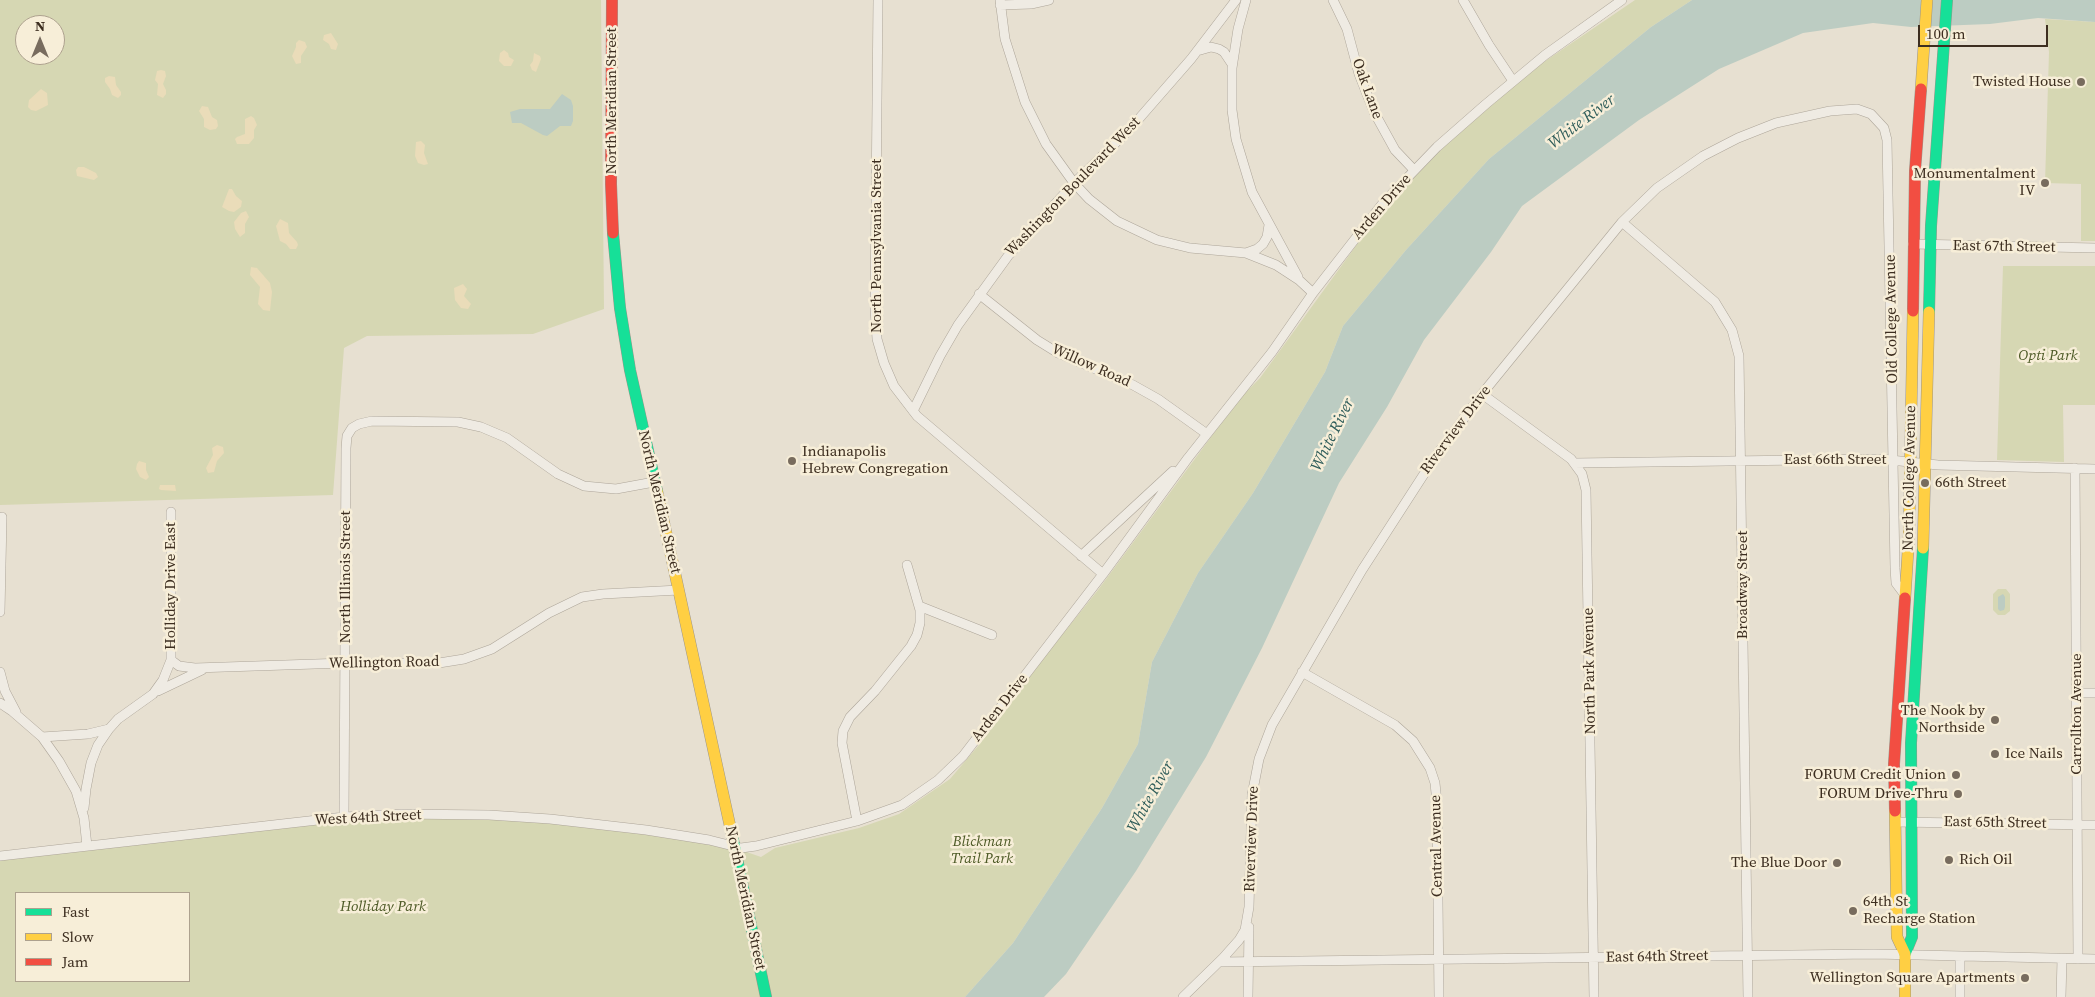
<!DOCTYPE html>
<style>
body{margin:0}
#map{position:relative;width:2095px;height:997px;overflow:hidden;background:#e7e0d1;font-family:"Source Serif 4",serif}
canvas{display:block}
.legend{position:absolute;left:15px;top:892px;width:175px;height:90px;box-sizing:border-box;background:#f7eed8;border:1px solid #ada18e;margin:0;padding:6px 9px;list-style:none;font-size:15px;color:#3d2e20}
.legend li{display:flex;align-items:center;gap:10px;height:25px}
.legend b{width:25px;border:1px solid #ada18e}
.north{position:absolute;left:15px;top:15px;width:50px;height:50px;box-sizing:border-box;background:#f7eed8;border:1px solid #ada18e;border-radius:50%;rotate:0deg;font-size:14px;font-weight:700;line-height:20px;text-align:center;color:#3d2e20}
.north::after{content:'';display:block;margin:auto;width:18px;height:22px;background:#786c5e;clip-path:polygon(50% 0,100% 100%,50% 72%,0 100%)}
.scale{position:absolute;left:1918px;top:25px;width:130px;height:22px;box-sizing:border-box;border:2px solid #3d2e20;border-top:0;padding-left:6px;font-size:15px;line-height:18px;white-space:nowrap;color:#3d2e20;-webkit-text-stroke:4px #f7eed8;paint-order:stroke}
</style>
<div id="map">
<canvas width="2095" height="997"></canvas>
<ul class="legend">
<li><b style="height:6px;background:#16e098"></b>Fast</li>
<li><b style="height:6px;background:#ffcf43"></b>Slow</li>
<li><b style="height:6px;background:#f24e42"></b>Jam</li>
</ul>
<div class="north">N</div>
<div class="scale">100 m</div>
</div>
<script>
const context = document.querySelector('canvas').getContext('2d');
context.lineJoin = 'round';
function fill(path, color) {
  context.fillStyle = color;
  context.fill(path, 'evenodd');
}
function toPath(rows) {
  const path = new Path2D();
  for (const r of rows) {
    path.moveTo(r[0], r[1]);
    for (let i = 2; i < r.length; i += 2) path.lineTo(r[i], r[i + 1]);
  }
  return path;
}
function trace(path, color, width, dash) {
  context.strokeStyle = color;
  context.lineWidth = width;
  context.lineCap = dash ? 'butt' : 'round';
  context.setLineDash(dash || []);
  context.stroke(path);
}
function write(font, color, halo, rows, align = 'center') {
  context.font = font + ' "Source Serif 4",serif';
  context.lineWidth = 5;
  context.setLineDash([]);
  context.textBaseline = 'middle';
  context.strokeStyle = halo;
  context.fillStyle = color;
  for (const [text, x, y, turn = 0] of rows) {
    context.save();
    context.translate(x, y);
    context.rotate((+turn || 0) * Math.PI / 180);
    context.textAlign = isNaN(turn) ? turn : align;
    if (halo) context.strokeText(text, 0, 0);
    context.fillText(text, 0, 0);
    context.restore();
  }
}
const green = toPath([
 [0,0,601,0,604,309,533,334,367,336,344,348,333,495,0,505],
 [25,25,55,25,55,55,25,55],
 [1635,0,1692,0,1651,27,1489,159,1406,250,1343,326,1325,372,1253,493,1198,573,1152,662,1138,744,1102,808,1013,943,965,997,0,997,0,856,344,817,489,815,646,830,735,848,761,857,775,848,859,828,899,814,950,779,978,746,1004,713,1034,670,1098,590,1214,433,1246,392,1260,378,1366,232,1405,185,1451,140,1538,66],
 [16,893,189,893,189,981,16,981],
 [2045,19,2095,22,2095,241,2081,241,2081,184,2045,183,2049,52],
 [2003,266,2095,266,2095,405,2063,405,2064,462,1997,460],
 [1998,589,2006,589,2010,594,2010,611,2005,615,1998,615,1993,610,1993,594]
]);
const sand = toPath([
 [331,33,338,44,336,50,331,49,329,44,323,40,324,35],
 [299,40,305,42,307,47,301,56,301,63,296,64,292,56,296,47,296,43],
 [504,50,508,53,509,57,514,60,511,66,504,66,499,61,500,53],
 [534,53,540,56,541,59,536,72,532,70,530,65,533,61],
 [161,70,165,71,166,76,163,84,166,90,166,94,163,98,157,95,158,84,155,80,157,71],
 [109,76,115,77,116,85,121,92,121,95,118,98,112,95,110,89,105,82,105,78],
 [41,89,47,93,48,105,36,111,31,110,28,107,29,100],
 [202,106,208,107,212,117,217,120,218,126,216,129,210,130,204,127,204,119,199,111],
 [251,116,254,118,257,125,254,130,254,138,249,144,237,144,235,139,237,137,245,134,245,119],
 [421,141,425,145,424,153,428,164,424,165,418,163,415,156,416,142],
 [78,167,84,167,96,173,98,177,94,180,77,176,76,170],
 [229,189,232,189,236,196,242,201,241,207,234,212,229,211,222,207],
 [246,211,249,217,245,224,245,233,240,237,235,229,234,222,241,213],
 [280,219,288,223,289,233,297,242,298,245,296,249,290,249,286,244,280,241,276,226],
 [251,267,257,268,270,283,272,292,270,311,263,310,258,304,260,287,250,275],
 [463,284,467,289,464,296,471,304,468,309,461,308,455,300,454,288],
 [217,445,223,447,224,453,217,461,214,472,208,473,206,468,213,455,212,448],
 [139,461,146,463,146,470,149,477,146,480,140,477,136,469,137,464],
 [160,485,175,485,176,491,161,490,159,489]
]);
const water = toPath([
 [1692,0,2095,0,2095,22,2038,18,1990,24,1911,27,1873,23,1803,33,1719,69,1639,120,1522,206,1491,252,1424,340,1387,407,1339,483,1262,648,1206,757,1136,871,1066,974,1044,997,965,997,1013,943,1102,808,1138,744,1152,662,1198,573,1253,493,1325,372,1343,326,1406,250,1489,159,1651,27],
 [562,94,571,100,573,106,573,121,571,126,560,126,547,136,543,135,521,123,512,123,510,112,520,109,550,109],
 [2003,594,2005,597,2005,607,2004,610,2000,611,1998,609,1998,597]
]);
const street = toPath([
 [878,0,875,308,877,339,884,363,894,386,917,416,1103,574],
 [1000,0,1005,39,1025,102,1046,144,1074,183,1089,199,1117,221,1157,240,1190,248,1246,253,1276,265,1299,280,1313,293],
 [1246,0,1238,29,1232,68,1232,110,1236,139,1252,192,1298,277],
 [1333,0,1347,29,1359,74,1374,112,1395,150,1414,170],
 [1463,0,1489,45,1513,81],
 [1000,5,1031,4,1049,0],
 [1197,51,1211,47,1219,49,1224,52,1232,64],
 [1622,222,1715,302,1732,330,1739,356,1748,997],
 [1913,244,2095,248],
 [1246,253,1257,249,1263,244,1267,237,1269,225],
 [979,294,1037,340,1058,353,1133,385,1158,399,1207,434],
 [1482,394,1571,459,1582,474,1586,490,1594,997],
 [913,411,940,356,958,325,1008,256,1074,183,1130,129,1191,59,1236,0],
 [1574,463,1881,459,1938,465,2095,469],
 [2075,468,2078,959],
 [1081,556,1173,471],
 [919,606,992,635],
 [0,612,2,517],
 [171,660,179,666,195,668,345,663,439,663,464,659,492,649,549,613,582,597,603,594,679,590],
 [0,672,5,691,16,712],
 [1302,672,1395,725,1413,741,1430,768,1435,783,1437,803,1439,997],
 [158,691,202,670],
 [2077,693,2095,693],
 [0,703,12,711,42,737,88,734,109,729,118,719,153,694,163,680,171,660,171,512],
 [42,737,59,761,76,791,84,818,87,846],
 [84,808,86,789,91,763,98,745,109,729],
 [344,817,346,448,347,436,352,428,359,424,372,421,458,422,481,427,507,438,558,474,584,486,616,489,654,482],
 [857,821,842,743,843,731,850,717,875,691,911,646,917,635,920,623,920,610,907,565],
 [1895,822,2095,825],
 [0,856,344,817,401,814,489,815,550,819,646,830,709,840,741,848,756,846,857,821,902,805,938,780,963,756,1103,574,1188,458,1272,352,1313,293,1383,203,1437,147,1486,104,1545,55,1622,0],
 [1219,962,1874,954,2095,959],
 [1183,997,1223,958,1239,940,1245,930,1249,907,1252,795,1259,759,1272,725,1362,570,1435,457,1482,394,1622,222,1657,188,1703,156,1738,138,1776,123,1830,111,1857,109,1871,114,1884,128,1887,140,1895,568,1896,583,1905,595],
 [1248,997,1249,927],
 [1960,997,1960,956],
 [2061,997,2062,959]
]);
const fast = toPath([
 [613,233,620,308,630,370,657,491],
 [1929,312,1931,226,1947,0],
 [732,835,766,997],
 [1905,954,1912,937,1911,743,1923,548]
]);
const slow = toPath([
 [1921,89,1927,0],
 [657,491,732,835],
 [1923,548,1929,312],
 [1905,598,1909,535,1913,311],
 [1895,811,1897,937,1905,954,1905,997]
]);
const jam = toPath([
 [612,0,611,184,613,233],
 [1913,311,1915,171,1921,89],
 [1895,811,1894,764,1905,598]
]);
const markers = [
 [2081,82,5,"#786c5e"],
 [2045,183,5,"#786c5e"],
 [792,461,5,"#786c5e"],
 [1925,483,5,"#786c5e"],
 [1995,720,5,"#786c5e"],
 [1995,754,5,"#786c5e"],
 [1956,775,5,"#786c5e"],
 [1958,794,5,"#786c5e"],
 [1949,860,5,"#786c5e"],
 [1837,863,5,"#786c5e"],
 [1853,911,5,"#786c5e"],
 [2025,978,5,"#786c5e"]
];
const poiNames = [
 ["Twisted House",2071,82],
 ["Monumentalment",2035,174],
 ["IV",2035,191],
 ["Indianapolis",802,452,"left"],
 ["Hebrew Congregation",802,469,"left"],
 ["66th Street",1935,483,"left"],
 ["The Nook by",1985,711],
 ["Northside",1985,728],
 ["Ice Nails",2005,754,"left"],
 ["FORUM Credit Union",1946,775],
 ["FORUM Drive-Thru",1948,794],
 ["Rich Oil",1959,860,"left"],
 ["The Blue Door",1827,863],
 ["64th St",1863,902,"left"],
 ["Recharge Station",1863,919,"left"],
 ["Wellington Square Apartments",2015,978]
];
const streetNames = [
 ["Oak Lane",1367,89,70],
 ["North Meridian Street",612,101,-90],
 ["Washington Boulevard West",1073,187,-46],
 ["Arden Drive",1382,207,-49],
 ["North Pennsylvania Street",877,246,-90],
 ["East 67th Street",2004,247,1],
 ["Old College Avenue",1892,319,-91],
 ["Willow Road",1091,366,24],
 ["Riverview Drive",1456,430,-53],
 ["East 66th Street",1835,460],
 ["North College Avenue",1910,478,-89],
 ["North Meridian Street",659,502,77],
 ["North Illinois Street",346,577,-90],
 ["Broadway Street",1743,585,-90],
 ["Holliday Drive East",171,586,-90],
 ["Wellington Road",384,663,-1],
 ["North Park Avenue",1590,671,-91],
 ["Arden Drive",1000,708,-52],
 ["Carrollton Avenue",2077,714,-90],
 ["West 64th Street",368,818,-3],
 ["East 65th Street",1995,823,1],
 ["Riverview Drive",1252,839,-88],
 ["Central Avenue",1437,846,-91],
 ["North Meridian Street",745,898,78],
 ["East 64th Street",1657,957,-1]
];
const parkNames = [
 ["Opti Park",2048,356],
 ["Blickman",982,842],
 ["Trail Park",982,859],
 ["Holliday Park",383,907]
];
const waterNames = [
 ["White River",1582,122,-37],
 ["White River",1333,435,-64],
 ["White River",1151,797,-61]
];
fill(green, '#d6d7b3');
fill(sand, '#eadcb9');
fill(water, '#bcccc2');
trace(street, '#ada599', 10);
trace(fast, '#9c958a', 12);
trace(slow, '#9c958a', 12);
trace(jam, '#9c958a', 12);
trace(street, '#efebe3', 9);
trace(fast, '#16e098', 11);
trace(slow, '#ffcf43', 11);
trace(jam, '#f24e42', 11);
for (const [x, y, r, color] of markers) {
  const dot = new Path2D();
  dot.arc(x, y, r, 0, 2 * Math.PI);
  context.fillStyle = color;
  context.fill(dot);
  trace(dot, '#f7eed8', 2);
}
write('15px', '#3d2e20', '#f7eed8', poiNames, 'right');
write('15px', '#3d2e20', '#f7eed8', streetNames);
write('italic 15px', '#4d5a26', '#f7eed8', parkNames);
write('italic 16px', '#2f5d5a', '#f7eed8', waterNames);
</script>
